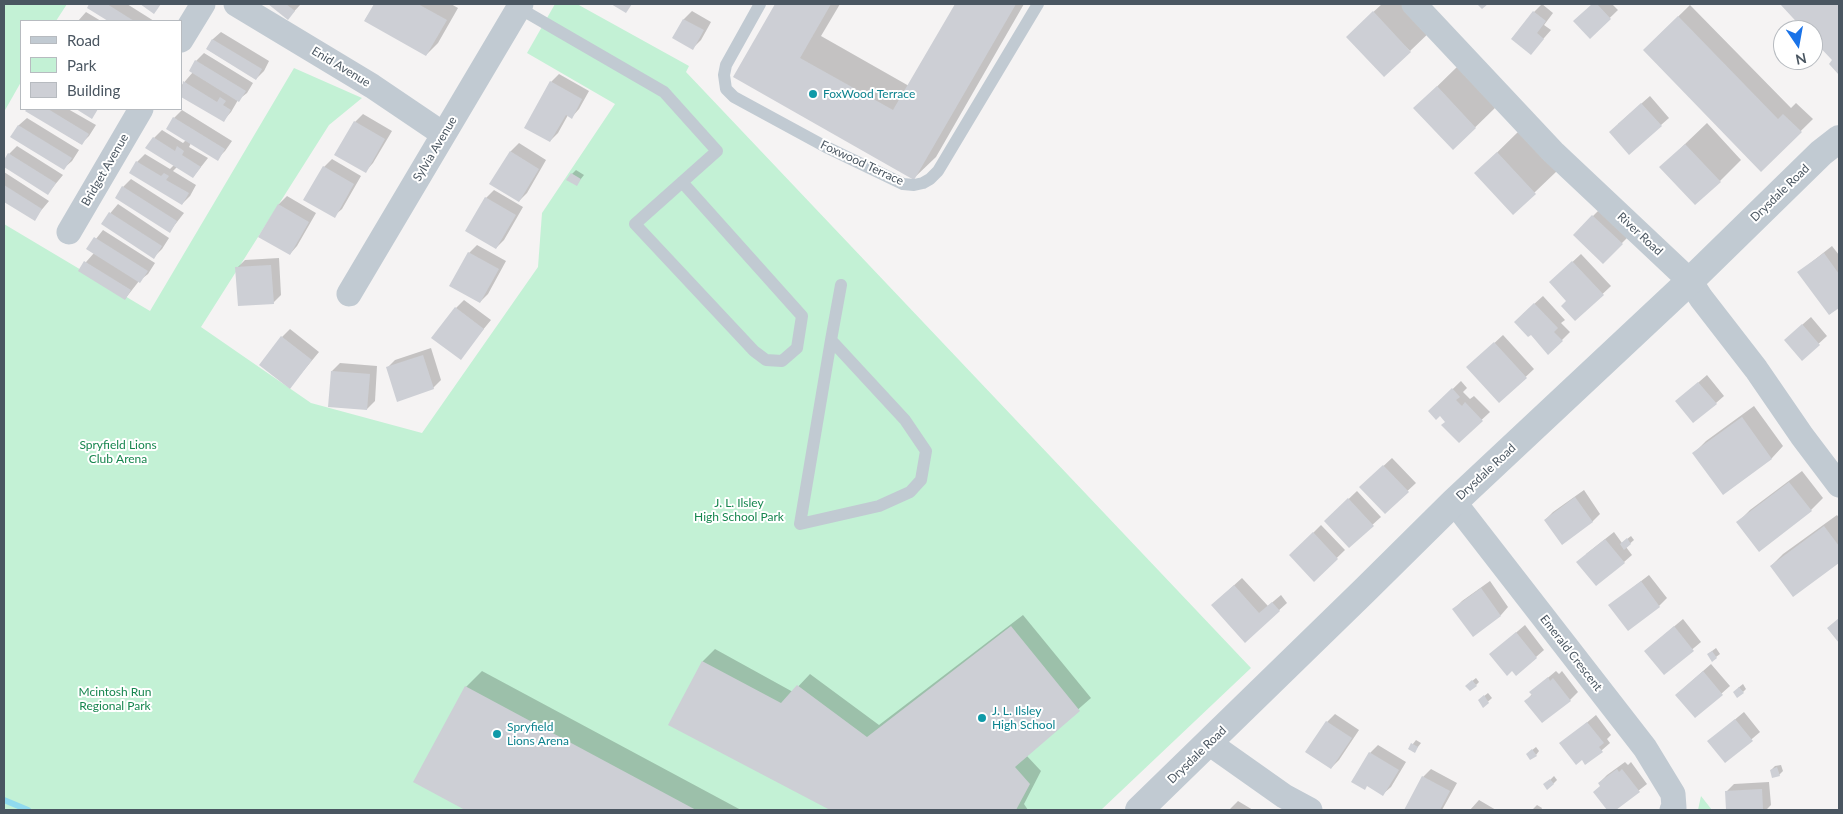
<!DOCTYPE html>
<style>
body{margin:0}
#map{position:relative;width:1843px;height:814px;overflow:hidden;background:#f5f3f3;font-family:Lato,sans-serif}
canvas{display:block}
.frame{position:absolute;inset:0;border:5px solid #4a5661;pointer-events:none}
.legend{position:absolute;left:20px;top:20px;width:162px;height:90px;box-sizing:border-box;background:#fff;border:1px solid #b7bbc0;margin:0;padding:6px 9px;list-style:none;font-size:15px;color:#4a5661}
.legend li{display:flex;align-items:center;gap:10px;height:25px}
.legend b{width:25px;border:1px solid #b7bbc0}
.north{position:absolute;left:1773px;top:20px;width:50px;height:50px;box-sizing:border-box;background:#fff;border:1px solid #b7bbc0;border-radius:50%;rotate:168deg;font-size:14px;font-weight:700;line-height:20px;text-align:center;color:#4a5661}
.north::after{content:'';display:block;margin:auto;width:18px;height:22px;background:#1a73e8;clip-path:polygon(50% 0,100% 100%,50% 72%,0 100%)}
</style>
<div id="map">
<canvas width="1843" height="814"></canvas>
<div class="frame"></div>
<ul class="legend">
<li><b style="height:6px;background:#c1cad2"></b>Road</li>
<li><b style="height:14px;background:#c3f1d5"></b>Park</li>
<li><b style="height:14px;background:#cdcfd5"></b>Building</li>
</ul>
<div class="north">N</div>
</div>
<script>
const context = document.querySelector('canvas').getContext('2d');
context.lineJoin = 'round';
function fill(path, color) {
  context.fillStyle = color;
  context.fill(path, 'evenodd');
}
function toPath(rows) {
  const path = new Path2D();
  for (const r of rows) {
    path.moveTo(r[0], r[1]);
    for (let i = 2; i < r.length; i += 2) path.lineTo(r[i], r[i + 1]);
  }
  return path;
}
function trace(path, color, width, dash) {
  context.strokeStyle = color;
  context.lineWidth = width;
  context.lineCap = dash ? 'butt' : 'round';
  context.setLineDash(dash || []);
  context.stroke(path);
}
function write(font, color, halo, rows, align = 'center') {
  context.font = font + ' Lato,sans-serif';
  context.lineWidth = 4;
  context.setLineDash([]);
  context.textBaseline = 'middle';
  context.strokeStyle = halo;
  context.fillStyle = color;
  for (const [text, x, y, turn = 0] of rows) {
    context.save();
    context.translate(x, y);
    context.rotate((+turn || 0) * Math.PI / 180);
    context.textAlign = isNaN(turn) ? turn : align;
    if (halo) context.strokeText(text, 0, 0);
    context.fillText(text, 0, 0);
    context.restore();
  }
}
const green = toPath([
 [4,4,67,4,56,21,21,21,21,82,4,112],
 [555,4,577,4,689,66,686,72,1251,668,1101,810,4,810,4,224,150,311,294,68,362,98,329,125,201,327,311,403,422,433,538,267,542,213,615,104,527,53],
 [1701,796,1712,810,1698,810]
]);
const shadow = toPath([
 [91,4,127,4,154,21,110,21,88,7],
 [269,4,301,4,288,18],
 [375,4,451,4,458,8,438,43,426,55,365,20],
 [777,4,840,4,821,36,909,86,957,4,1024,4,936,157,914,178,735,76],
 [1382,4,1408,4,1432,30,1410,51,1370,15],
 [1542,4,1553,13,1544,25,1551,30,1531,53,1534,12],
 [1593,4,1612,4,1618,10,1590,37,1575,21],
 [1781,4,1839,4,1839,73,1830,64,1834,60,1813,38,1813,30,1806,30],
 [1690,5,1791,108,1796,103,1813,119,1761,170,1644,50],
 [692,11,711,22,701,40,693,48,674,38,684,19],
 [86,12,101,21,78,21],
 [221,32,269,61,264,71,256,79,207,49,213,39],
 [204,53,253,83,247,93,238,100,231,112,224,120,181,95,181,86,193,72,196,61],
 [1459,65,1497,106,1453,149,1415,108],
 [559,74,589,91,579,109,572,117,568,115,558,133,550,141,551,82],
 [1650,96,1669,118,1661,125,1618,124],
 [28,109,68,109,96,125,89,136,81,144,27,111],
 [182,110,232,141,225,151,217,159,191,143,189,147,208,158,193,177,177,167,173,171,196,185,190,196,182,204,137,162,145,154,170,169,174,165,154,138,162,130,183,143,186,140,168,128,174,118],
 [363,114,392,131,373,163,366,171,355,122],
 [27,118,79,150,72,161,64,168,12,136,19,125],
 [1707,123,1741,160,1720,181,1661,167],
 [1519,131,1557,171,1513,213,1476,173],
 [519,143,546,160,527,193,519,201,491,184,511,151],
 [17,146,63,175,48,193,4,166,4,162,9,154],
 [332,159,361,176,342,209,334,216,324,167],
 [576,170,584,175,576,185,572,174],
 [4,172,49,201,34,219,4,200],
 [131,179,184,213,170,231,117,198,123,187],
 [494,190,523,207,504,240,496,248,486,198],
 [287,196,316,213,297,246,290,254,260,237,279,204],
 [118,204,169,238,162,249,154,257,102,223],
 [1601,208,1630,235,1603,262,1574,235],
 [103,230,155,263,148,274,139,281,125,299,79,270,94,253,88,249],
 [477,245,506,261,488,294,480,302,451,285,469,253],
 [1832,246,1839,255,1839,306,1830,314,1799,272],
 [1581,254,1611,286,1575,320,1568,300,1551,282],
 [279,258,281,295,273,303,237,268,245,260],
 [1543,296,1565,320,1561,323,1570,332,1549,353,1531,333,1523,314],
 [464,300,491,320,460,358,456,308],
 [1811,317,1827,336,1802,359,1794,332],
 [290,329,319,352,290,387,282,337],
 [1503,335,1534,369,1499,402,1476,360],
 [431,348,441,380,433,388,387,368,395,360],
 [340,363,377,366,375,401,367,409,332,371],
 [1707,375,1724,396,1716,403,1677,401],
 [1461,381,1467,388,1463,392,1470,399,1474,396,1490,412,1459,441,1447,422,1440,414,1430,411],
 [1754,406,1783,446,1772,458,1723,493,1694,453,1706,441],
 [1392,458,1416,483,1385,512,1361,487],
 [1802,471,1823,498,1811,510,1738,522,1750,510],
 [1584,490,1600,514,1592,522,1545,520,1553,512],
 [1357,491,1381,517,1349,546,1334,513],
 [1837,515,1839,518,1839,561,1793,595,1771,566,1783,554],
 [1321,525,1345,550,1314,580,1291,555],
 [1614,532,1622,543,1631,536,1634,540,1626,547,1632,555,1624,562,1586,554],
 [1649,575,1667,598,1659,606,1610,605],
 [1242,578,1268,606,1281,595,1287,603,1245,641,1221,597],
 [1490,581,1508,607,1501,615,1473,635,1454,609,1462,601],
 [1023,615,1091,698,1026,755,1041,771,1024,804,1028,810,833,810,670,724,703,661,715,649,793,692,810,674,879,725],
 [1683,619,1701,642,1664,673,1645,651],
 [1525,625,1544,650,1536,657,1491,654],
 [1716,648,1720,654,1716,657,1708,654],
 [1711,664,1730,686,1695,717,1685,687],
 [482,671,741,810,468,810,415,782,466,687],
 [1556,671,1559,674,1562,671,1578,692,1570,700,1526,701,1532,694,1531,692],
 [1476,678,1479,682,1476,685,1471,682],
 [1743,684,1746,689,1743,692,1738,688],
 [1488,693,1492,698,1483,706,1483,697],
 [1744,712,1760,732,1725,762,1709,741],
 [1335,714,1359,730,1339,760,1331,768,1327,722],
 [1596,715,1611,735,1607,739,1610,743,1586,764,1582,759,1561,744],
 [1416,740,1421,743,1414,752,1409,749],
 [1378,745,1406,762,1391,787,1383,794,1370,753],
 [1536,747,1539,751,1536,755,1531,751],
 [1625,762,1628,765,1631,762,1647,784,1614,810,1608,810,1594,792,1601,786,1599,783,1607,775],
 [1781,765,1783,771,1779,775,1771,770,1775,766],
 [1431,769,1457,783,1442,810,1406,810,1423,777],
 [1554,776,1557,780,1553,784,1549,781],
 [1769,782,1771,805,1766,810,1727,810,1726,792,1734,784],
 [1479,800,1496,810,1470,810],
 [1238,801,1253,810,1229,810],
 [1537,805,1542,808,1541,810,1532,810]
]);
const stream = toPath([
 [4,800,28,810]
]);
const building = toPath([
 [89,4,107,4,134,21,108,21,87,8],
 [140,4,161,4,154,14],
 [268,4,286,4,295,11,288,20],
 [374,4,418,4,447,20,426,56,364,21],
 [611,4,632,4,626,13],
 [775,4,831,4,800,58,893,110,955,4,1016,4,914,180,733,77],
 [1477,4,1488,4,1482,9],
 [1592,4,1597,4,1611,19,1590,39,1573,21],
 [1780,4,1838,4,1839,5,1839,75,1829,64,1832,60,1813,40,1813,30,1804,30],
 [1373,11,1411,52,1384,77,1346,37],
 [1533,11,1546,21,1537,33,1544,39,1531,55,1511,39],
 [1678,16,1778,119,1783,114,1802,132,1761,172,1643,50],
 [683,19,704,30,693,50,672,38],
 [212,39,262,69,256,80,206,49],
 [195,60,246,91,239,102,189,71],
 [183,81,217,102,220,97,226,101,223,105,231,110,224,122,181,97],
 [550,81,582,99,572,119,566,115,550,142,524,128],
 [1437,86,1476,128,1453,150,1413,108],
 [1641,103,1662,126,1629,155,1609,132],
 [27,109,48,109,89,134,82,145,25,111],
 [76,109,98,109,92,119],
 [173,117,225,149,218,161,166,129],
 [354,121,385,139,366,173,334,155],
 [18,125,72,158,64,170,10,137],
 [153,137,175,151,177,146,184,151,182,155,201,167,193,178,145,148],
 [1685,144,1721,182,1695,205,1659,167],
 [510,151,539,169,519,202,489,184],
 [1497,152,1536,194,1513,215,1474,173],
 [8,153,56,183,48,195,4,167,4,160],
 [136,161,161,176,164,173,169,176,166,180,189,193,182,205,129,173],
 [323,166,354,184,335,218,303,200],
 [571,173,581,179,577,186,566,180],
 [4,185,42,209,35,221,4,202],
 [122,186,177,221,170,233,115,198],
 [485,197,516,215,496,249,465,231],
 [278,204,309,222,290,255,258,237],
 [109,212,162,246,154,259,101,224],
 [1592,215,1623,244,1603,264,1573,235],
 [94,237,148,271,140,283,86,249],
 [468,252,499,269,480,303,449,286],
 [1824,253,1839,274,1839,308,1829,315,1797,272],
 [84,261,131,290,125,300,78,271],
 [1572,261,1604,295,1575,321,1561,306,1566,301,1549,282],
 [271,265,274,304,238,306,235,267],
 [1534,303,1558,328,1554,332,1563,341,1548,355,1531,335,1528,337,1514,322],
 [455,307,484,329,461,360,431,338],
 [1802,324,1820,345,1802,361,1784,340],
 [281,336,312,360,290,389,259,365],
 [1494,342,1527,378,1499,403,1466,367],
 [423,355,434,389,397,402,386,367],
 [331,371,370,374,367,410,328,407],
 [1698,382,1717,404,1693,423,1675,401],
 [1452,388,1460,397,1456,400,1462,406,1465,402,1483,421,1459,443,1441,425,1445,422,1440,416,1436,420,1428,411],
 [1742,417,1772,459,1723,495,1692,453],
 [1383,465,1409,492,1385,514,1359,487],
 [1789,482,1812,511,1759,552,1736,522],
 [1575,497,1593,522,1562,545,1544,520],
 [1348,498,1374,526,1349,548,1324,521],
 [1824,526,1839,546,1839,563,1793,597,1770,566],
 [1313,532,1338,559,1314,582,1289,555],
 [1627,538,1631,544,1624,550,1620,544],
 [1605,539,1625,563,1596,586,1576,562],
 [1641,581,1660,607,1628,631,1608,605],
 [1234,585,1259,613,1272,602,1280,611,1245,643,1211,605],
 [1481,588,1501,616,1473,637,1452,609],
 [1839,618,1839,643,1827,628],
 [1011,626,1080,711,1015,767,1030,784,1016,810,830,810,668,725,702,661,781,703,797,685,867,737],
 [1674,626,1694,651,1664,675,1644,651],
 [1516,632,1537,658,1516,676,1512,671,1507,676,1489,654],
 [1712,651,1717,658,1712,662,1707,654],
 [1703,671,1723,695,1695,718,1675,695],
 [1548,677,1550,681,1553,678,1571,701,1542,723,1524,701,1532,695,1529,692],
 [1472,680,1477,686,1470,691,1465,686],
 [465,686,696,810,465,810,413,782],
 [1739,687,1744,693,1737,698,1733,692],
 [1484,695,1489,703,1483,708,1478,700],
 [1735,719,1753,741,1725,763,1707,741],
 [1326,721,1352,738,1331,769,1305,752],
 [1587,722,1604,743,1599,747,1603,752,1585,765,1582,760,1576,765,1559,743],
 [1411,743,1418,747,1415,753,1408,749],
 [1532,749,1537,756,1530,760,1526,754],
 [1369,752,1399,770,1383,796,1367,786,1365,790,1351,782],
 [1777,767,1780,776,1772,778,1770,770],
 [1617,769,1619,772,1622,769,1640,792,1616,810,1607,810,1593,792,1600,786,1598,783],
 [1422,776,1450,791,1440,810,1404,810],
 [1550,779,1554,784,1547,790,1543,784],
 [1762,789,1763,810,1726,810,1725,791]
]);
const service = toPath([
 [760,4,726,65,724,75,726,89,734,97,826,147,903,184,914,185,923,183,930,179,938,171,1038,4],
 [519,8,664,92,717,151,635,224,754,351,766,360,782,361,797,348,802,316,682,182],
 [831,340,905,420,926,451,921,480,910,492,879,506,800,524,831,340,841,285]
]);
const minor = toPath([
 [236,4,372,86,443,134],
 [1414,4,1553,152,1690,281,1701,298,1756,369,1802,436,1839,485],
 [181,40,203,4],
 [69,232,141,109],
 [349,294,521,4],
 [1454,502,1645,748,1673,794,1674,808,1672,810],
 [1209,743,1284,796,1310,810]
]);
const tertiary = toPath([
 [1139,810,1364,591,1454,502,1690,281,1821,153,1839,139]
]);
const markers = [
 [813,94,5,"#0f9aa8"],
 [982,718,5,"#0f9aa8"],
 [497,734,5,"#0f9aa8"]
];
const streetNames = [
 ["Enid Avenue",341,67,31],
 ["Sylvia Avenue",435,149,-59],
 ["Foxwood Terrace",862,163,25],
 ["Bridget Avenue",105,170,-60],
 ["Drysdale Road",1780,193,-44],
 ["River Road",1640,234,43],
 ["Drysdale Road",1486,472,-43],
 ["Emerald Crescent",1571,653,52],
 ["Drysdale Road",1197,755,-44]
];
const cultureNames = [
 ["FoxWood Terrace",823,94],
 ["J. L. Ilsley",992,711],
 ["High School",992,725],
 ["Spryfield",507,727],
 ["Lions Arena",507,741]
];
const parkNames = [
 ["Spryfield Lions",118,445],
 ["Club Arena",118,459],
 ["J. L. Ilsley",739,503],
 ["High School Park",739,517],
 ["Mcintosh Run",115,692],
 ["Regional Park",115,706]
];
fill(green, '#c3f1d5');
fill(shadow, '#0003');
trace(stream, '#90daee', 6);
fill(building, '#cdcfd5');
trace(service, '#c1cad2', 12);
trace(minor, '#c1cad2', 25);
trace(tertiary, '#c1cad2', 28);
for (const [x, y, r, color] of markers) {
  const dot = new Path2D();
  dot.arc(x, y, r, 0, 2 * Math.PI);
  context.fillStyle = color;
  context.fill(dot);
  trace(dot, '#fff', 2);
}
write('12px', '#4a5661', '#fff', streetNames);
write('12px', '#0d838f', '#fff', cultureNames, 'left');
write('12px', '#17864f', '#fff', parkNames);
</script>
